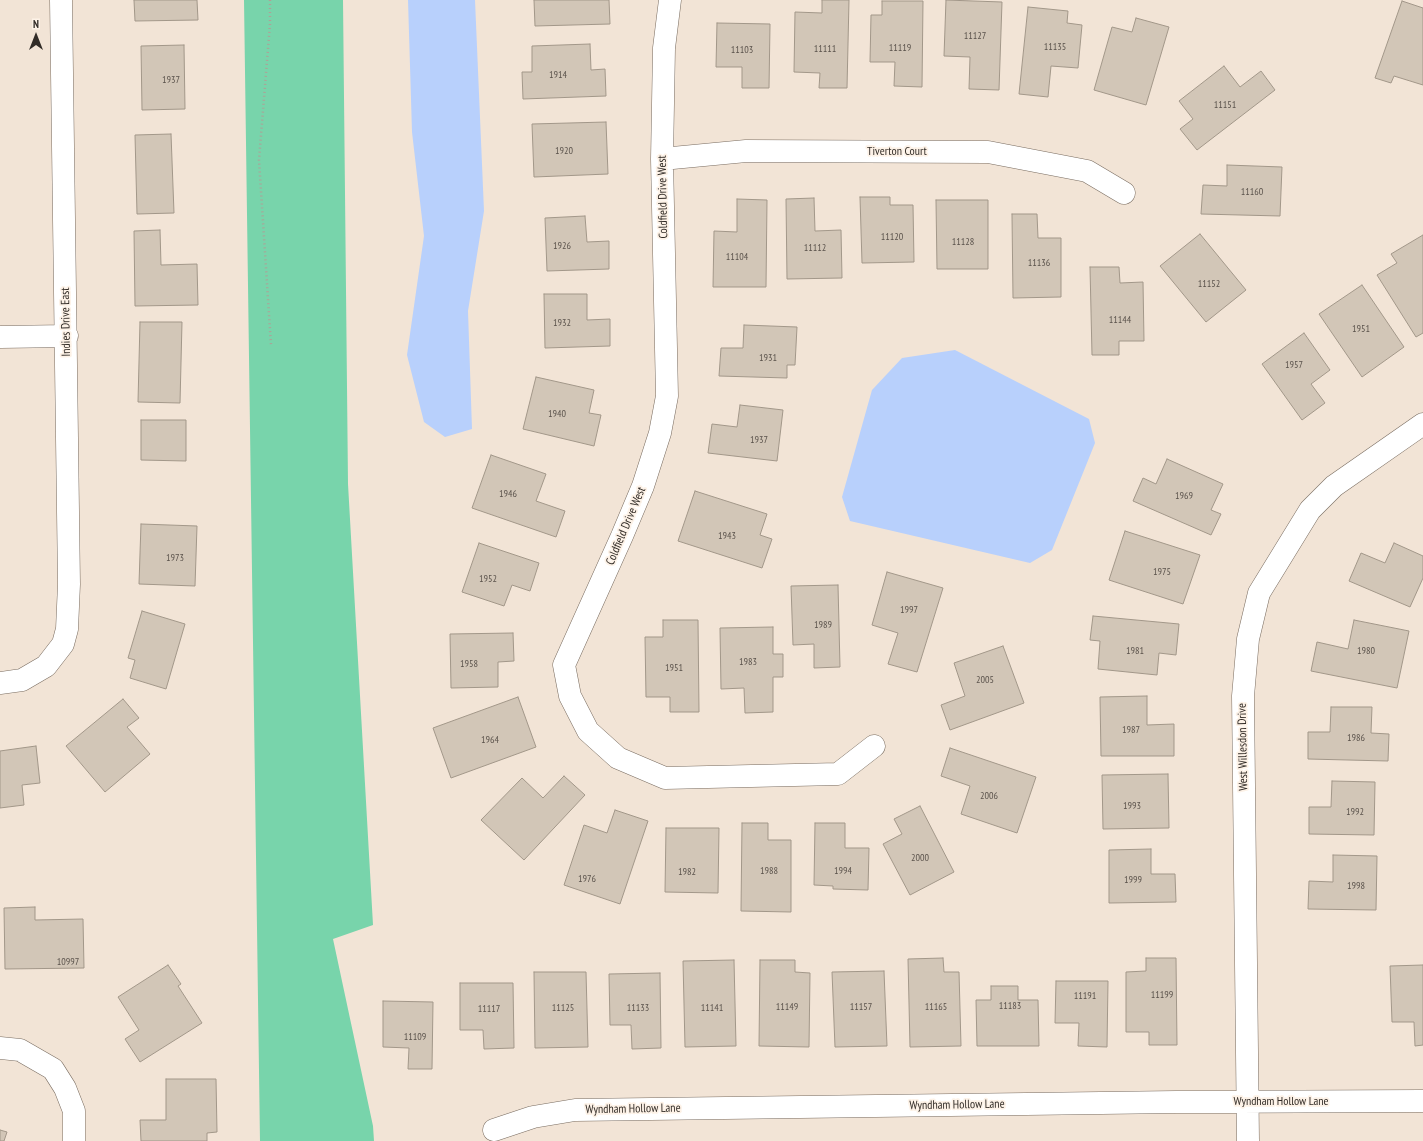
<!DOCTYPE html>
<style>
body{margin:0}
#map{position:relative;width:1423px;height:1141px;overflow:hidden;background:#f2e4d6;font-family:"PT Sans Narrow",sans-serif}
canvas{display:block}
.north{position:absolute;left:16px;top:16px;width:40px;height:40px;-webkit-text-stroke:3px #fdf2e7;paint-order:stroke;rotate:0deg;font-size:11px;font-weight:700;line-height:16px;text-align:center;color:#322c27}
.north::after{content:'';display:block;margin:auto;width:14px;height:18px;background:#322c27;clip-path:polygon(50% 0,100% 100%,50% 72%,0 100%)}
</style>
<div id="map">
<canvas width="1423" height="1141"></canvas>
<div class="north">N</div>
</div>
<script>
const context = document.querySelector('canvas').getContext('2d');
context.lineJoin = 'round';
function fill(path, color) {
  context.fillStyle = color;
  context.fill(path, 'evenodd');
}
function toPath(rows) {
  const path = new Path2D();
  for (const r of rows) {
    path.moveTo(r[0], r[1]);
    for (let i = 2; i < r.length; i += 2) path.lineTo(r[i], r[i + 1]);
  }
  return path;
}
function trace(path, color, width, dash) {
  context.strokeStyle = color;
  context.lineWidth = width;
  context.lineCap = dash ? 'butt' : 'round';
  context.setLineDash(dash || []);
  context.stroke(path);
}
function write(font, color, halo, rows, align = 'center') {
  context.font = font + ' "PT Sans Narrow",sans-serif';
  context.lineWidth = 3.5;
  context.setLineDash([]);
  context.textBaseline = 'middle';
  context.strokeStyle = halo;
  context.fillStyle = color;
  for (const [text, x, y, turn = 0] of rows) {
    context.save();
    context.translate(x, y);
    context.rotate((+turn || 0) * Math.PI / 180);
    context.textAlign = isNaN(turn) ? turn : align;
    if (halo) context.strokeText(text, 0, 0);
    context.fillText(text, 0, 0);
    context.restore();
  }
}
const green = toPath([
 [244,0,343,0,348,484,373,925,333,939,373,1126,374,1141,260,1141]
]);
const water = toPath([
 [408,0,475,0,484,211,468,311,472,429,445,437,424,422,407,355,424,236,412,132],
 [955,350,1089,419,1095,443,1052,550,1030,563,850,521,842,497,872,390,902,358]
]);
const building = toPath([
 [134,0,197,0,198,20,135,21,134,0],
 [534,0,609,0,610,24,535,26,534,0],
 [822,0,849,0,847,88,819,88,820,73,794,72,795,12,822,13,822,0],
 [946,0,1002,2,999,90,969,89,970,57,944,56,946,0],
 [882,1,923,1,922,87,894,86,895,62,870,62,871,15,882,15,882,1],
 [1402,1,1423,8,1423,85,1394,76,1391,83,1375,78,1402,1],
 [1028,7,1068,11,1067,23,1082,25,1078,68,1051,66,1048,97,1019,94,1028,7],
 [1136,18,1169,27,1146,105,1094,90,1112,27,1132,32,1136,18],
 [717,23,770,24,769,88,742,88,742,67,716,67,717,23],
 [590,44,591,70,605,69,606,96,523,99,522,72,532,72,532,46,590,44],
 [184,45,185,109,142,110,141,46,184,45],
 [1224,66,1240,87,1261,71,1275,90,1197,150,1180,129,1193,119,1179,101,1224,66],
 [606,122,608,174,534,177,532,124,606,122],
 [171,134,174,213,137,214,135,135,171,134],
 [1227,165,1282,167,1280,216,1201,214,1203,185,1227,186,1227,165],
 [860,197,890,197,890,205,913,205,914,262,862,263,860,197],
 [814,198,815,231,841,230,842,278,787,279,786,199,814,198],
 [737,199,767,200,766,287,713,287,714,231,737,232,737,199],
 [936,200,988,200,988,269,937,269,936,200],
 [1012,214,1037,214,1038,238,1061,238,1061,297,1013,298,1012,214],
 [585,216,587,242,609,241,609,269,547,271,545,218,585,216],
 [160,230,161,265,197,264,198,305,135,306,134,231,160,230],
 [1200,234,1246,290,1206,322,1160,266,1200,234],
 [1423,235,1423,333,1416,337,1377,275,1397,263,1391,254,1423,235],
 [1090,267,1119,267,1120,283,1143,282,1144,341,1119,341,1119,355,1092,355,1090,267],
 [1362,285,1404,347,1362,377,1319,314,1362,285],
 [544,294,587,294,587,320,610,319,610,346,545,348,544,294],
 [140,322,182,322,180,403,138,402,140,322],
 [744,325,797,327,795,365,787,365,787,378,719,376,721,348,743,348,744,325],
 [1304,333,1330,370,1311,384,1325,403,1302,420,1262,364,1304,333],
 [536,377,594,390,589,413,601,415,594,446,523,429,536,377],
 [740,405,783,410,777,461,708,453,712,424,737,427,740,405],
 [141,420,186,420,186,461,141,460,141,420],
 [491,455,546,474,536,501,565,511,556,537,472,508,491,455],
 [1167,459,1223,484,1211,510,1221,514,1211,535,1133,501,1143,478,1156,484,1167,459],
 [695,491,767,514,760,535,772,539,762,568,678,541,695,491],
 [141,524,197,526,195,586,139,584,141,524],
 [1125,531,1200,555,1183,604,1109,580,1125,531],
 [479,543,539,563,530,591,512,585,504,606,462,592,479,543],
 [1394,543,1423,556,1423,578,1410,607,1349,581,1361,553,1385,563,1394,543],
 [887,572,943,588,917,672,888,664,898,633,872,625,887,572],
 [838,585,840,667,814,668,814,644,793,645,791,586,838,585],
 [142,611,185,624,166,689,130,678,135,660,128,658,142,611],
 [1093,616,1179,624,1176,655,1159,653,1157,675,1098,669,1100,641,1090,640,1093,616],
 [663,620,698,620,699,712,670,712,670,697,646,697,645,637,663,637,663,620],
 [1354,620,1409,631,1397,688,1311,671,1317,642,1348,649,1354,620],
 [773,627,773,654,783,654,783,677,773,677,773,712,745,713,744,688,721,689,720,628,773,627],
 [513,633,514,661,498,662,498,687,451,688,450,634,513,633],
 [1003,646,1024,703,950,730,941,705,965,696,954,663,1003,646],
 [1147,696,1147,725,1174,724,1174,756,1101,756,1100,697,1147,696],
 [518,697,536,747,451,778,433,728,518,697],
 [123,699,139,718,127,727,150,754,105,792,66,746,123,699],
 [1331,707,1372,707,1371,733,1389,734,1388,761,1308,759,1308,732,1330,732,1331,707],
 [36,746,40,783,22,785,24,805,0,808,0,751,36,746],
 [950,748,1036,777,1017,833,961,814,970,786,941,776,950,748],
 [1168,774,1169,828,1103,829,1102,775,1168,774],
 [564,776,585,795,524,860,481,820,522,778,543,798,564,776],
 [1332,781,1375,782,1374,835,1309,834,1309,807,1331,807,1332,781],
 [920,806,954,872,910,895,883,844,902,834,894,819,920,806],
 [615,810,648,821,620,904,564,885,584,825,607,833,615,810],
 [742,823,768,823,768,840,791,840,791,912,741,911,742,823],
 [815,823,845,823,845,848,869,848,868,890,833,889,833,886,814,885,815,823],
 [666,828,719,828,718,893,665,892,666,828],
 [1151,849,1151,874,1175,874,1176,902,1109,903,1109,850,1151,849],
 [1333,855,1377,856,1376,910,1308,909,1309,881,1333,882,1333,855],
 [35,907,35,920,83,919,84,968,5,969,4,908,35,907],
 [943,958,944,972,959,972,961,1046,910,1047,908,959,943,958],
 [1146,958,1176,958,1177,1045,1149,1045,1149,1032,1126,1032,1126,972,1146,971,1146,958],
 [734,960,736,1046,685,1047,683,961,734,960],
 [760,960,795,960,795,972,810,973,809,1047,759,1046,760,960],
 [168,965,181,984,178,986,202,1023,140,1062,125,1039,139,1030,118,997,168,965],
 [1423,965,1423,1045,1415,1046,1414,1022,1392,1022,1390,966,1423,965],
 [884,971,887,1046,835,1047,832,972,884,971],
 [534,972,586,972,588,1047,535,1048,534,972],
 [660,973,661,1048,632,1049,631,1025,610,1025,609,974,660,973],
 [1056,981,1108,981,1107,1047,1078,1046,1079,1023,1055,1023,1056,981],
 [460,983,513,983,514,1048,484,1049,483,1030,460,1030,460,983],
 [991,986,1018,986,1018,1000,1038,1000,1039,1046,977,1046,976,1000,991,1000,991,986],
 [383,1001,433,1002,432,1069,408,1069,409,1048,383,1047,383,1001],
 [166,1079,216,1079,217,1132,207,1133,207,1141,141,1141,140,1120,166,1120,166,1079],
 [0,1130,7,1132,4,1141,0,1141,0,1130]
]);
const path = toPath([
 [270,0,270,24,259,160,271,345]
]);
const street = toPath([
 [670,0,664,48,662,159,667,396,660,433,643,486,622,536,564,665,570,696,588,731,618,758,665,778,838,774,874,746],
 [662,159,746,151,988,152,1087,171,1124,193],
 [0,337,67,336],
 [0,683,22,680,46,666,63,644,67,629,69,584,61,0],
 [0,1048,20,1050,53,1069,65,1088,74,1111,74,1141],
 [494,1130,533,1117,575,1110,1176,1102,1423,1101],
 [1248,1141,1243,696,1248,639,1259,593,1310,510,1334,486,1423,424]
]);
const numberNames = [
 ["11127",975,36],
 ["11135",1055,47],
 ["11119",900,48],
 ["11111",825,49],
 ["11103",742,50],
 ["1914",558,75],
 ["1937",171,80],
 ["11151",1225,105],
 ["1920",564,151],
 ["11160",1252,192],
 ["11120",892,237],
 ["11128",963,242],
 ["1926",562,246],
 ["11112",815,248],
 ["11104",737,257],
 ["11136",1039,263],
 ["11152",1209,284],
 ["11144",1120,320],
 ["1932",562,323],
 ["1951",1361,329],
 ["1931",768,358],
 ["1957",1294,365],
 ["1940",557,414],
 ["1937",759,440],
 ["1946",508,494],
 ["1969",1184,496],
 ["1943",727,536],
 ["1973",175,558],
 ["1975",1162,572],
 ["1952",488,579],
 ["1997",909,610],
 ["1989",823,625],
 ["1981",1135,651],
 ["1980",1366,651],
 ["1983",748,662],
 ["1958",469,664],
 ["1951",674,668],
 ["2005",985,680],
 ["1987",1131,730],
 ["1986",1356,738],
 ["1964",490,740],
 ["2006",989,796],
 ["1993",1132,806],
 ["1992",1355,812],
 ["2000",920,858],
 ["1988",769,871],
 ["1994",843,871],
 ["1982",687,872],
 ["1976",587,879],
 ["1999",1133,880],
 ["1998",1356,886],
 ["10997",68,962],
 ["11199",1162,995],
 ["11191",1085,996],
 ["11183",1010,1006],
 ["11149",787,1007],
 ["11157",861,1007],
 ["11165",936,1007],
 ["11125",563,1008],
 ["11133",638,1008],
 ["11141",712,1008],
 ["11117",489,1009],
 ["11109",415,1037]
];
const streetNames = [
 ["Tiverton Court",897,152],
 ["Coldfield Drive West",663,197,-91],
 ["Indies Drive East",66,322,-91],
 ["Coldfield Drive West",626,526,-67],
 ["West Willesdon Drive",1243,747,-91],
 ["Wyndham Hollow Lane",1281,1102],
 ["Wyndham Hollow Lane",957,1105,-1],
 ["Wyndham Hollow Lane",633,1109,-1]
];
fill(green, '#78d4ab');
fill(water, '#b8d0fc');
fill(building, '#d2c6b7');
trace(building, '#a29789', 1);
trace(street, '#796c60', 23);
trace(path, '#ada297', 2.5, [1, 3]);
trace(street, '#fff', 22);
write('10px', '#5a524b', null, numberNames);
write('12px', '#322c27', '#fdf2e7', streetNames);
</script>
